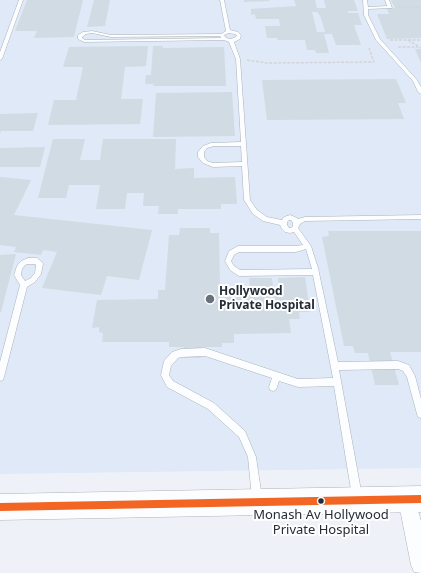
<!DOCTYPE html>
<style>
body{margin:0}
canvas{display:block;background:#eef2f8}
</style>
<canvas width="421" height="573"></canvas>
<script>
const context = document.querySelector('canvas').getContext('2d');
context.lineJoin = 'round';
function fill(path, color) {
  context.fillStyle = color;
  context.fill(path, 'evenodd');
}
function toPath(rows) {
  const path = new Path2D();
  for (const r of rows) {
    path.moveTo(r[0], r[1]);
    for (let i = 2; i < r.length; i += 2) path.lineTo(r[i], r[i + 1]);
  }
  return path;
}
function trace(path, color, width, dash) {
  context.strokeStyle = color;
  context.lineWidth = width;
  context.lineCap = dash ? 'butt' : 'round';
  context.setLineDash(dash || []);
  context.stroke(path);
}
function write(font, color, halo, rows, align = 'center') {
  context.font = font + ' "Noto Sans",sans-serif';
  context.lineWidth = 4;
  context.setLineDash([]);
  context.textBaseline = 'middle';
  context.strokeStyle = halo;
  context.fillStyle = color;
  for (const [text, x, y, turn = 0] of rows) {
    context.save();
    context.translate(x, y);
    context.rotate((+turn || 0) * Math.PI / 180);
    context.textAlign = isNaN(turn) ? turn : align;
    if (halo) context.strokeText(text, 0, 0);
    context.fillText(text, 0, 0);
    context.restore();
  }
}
const built = toPath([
 [0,0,421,0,421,468,0,474]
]);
const building = toPath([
 [27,0,83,0,74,37,34,38,37,31,15,31],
 [94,0,110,0,105,26,87,27],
 [244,0,269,0,269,1,244,2],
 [294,0,315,0,317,8,326,8,324,0,354,0,358,11,348,11,348,13,358,13,362,25,354,25,361,45,336,45,332,34,324,34,329,53,316,53,315,50,307,50,305,40,278,40,277,38,267,38,265,26,280,26,279,19,256,19,255,14,251,15,251,9,296,6],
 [312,12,318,12,318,14,320,15,325,32,317,32],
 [391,0,421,0,421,38,387,39,377,14,389,14,387,8,395,8],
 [148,46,146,66,125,67,121,99,143,99,140,124,48,125,54,100,76,100,83,67,63,67,69,47],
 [153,46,163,46,163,48,224,47,226,86,153,86,154,84,145,84,146,75,151,75],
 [415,49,421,49,421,63],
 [396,79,406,103,398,103,404,119,267,120,262,80],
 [232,92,235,136,153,137,156,93],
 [38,113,33,131,1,131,0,134,0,114],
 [53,139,85,139,80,160,100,160,103,139,176,139,175,169,194,168,194,178,235,177,237,204,221,204,221,209,178,209,178,214,158,214,159,206,143,206,144,193,127,193,125,209,96,209,100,185,69,185,66,198,38,198],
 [45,147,40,167,0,167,0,148],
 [0,177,31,180,14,215,152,230,139,280,107,276,101,295,42,288,57,252,43,250,41,255,14,252,16,247,0,245],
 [180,228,210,228,210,233,219,233,220,288,250,288,249,278,272,278,273,289,279,288,278,278,305,277,310,312,299,312,300,319,289,319,291,333,234,334,234,343,222,343,222,347,201,347,201,358,184,358,184,347,169,347,169,342,102,342,103,333,99,332,99,327,92,328,97,300,158,299,158,290,165,290,169,235,179,235],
 [328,231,421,231,421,352,390,352,399,385,375,385,368,353,355,353,353,346,344,346,322,237,329,236],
 [16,254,1,312,0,312,0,255]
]);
const path = toPath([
 [398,7,421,7],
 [390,40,421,40],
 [408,40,421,48],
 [398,47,418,47],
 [247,60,267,63,374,62,369,48]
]);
const service = toPath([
 [19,0,23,0,2,59,0,60,0,52,19,0],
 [220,0,224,0,230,30,238,32,241,35,240,39,234,42,240,59,250,200,257,210,267,217,282,220,284,217,290,215,295,217,298,219,305,217,421,215,421,219,305,221,300,224,298,228,311,246,318,268,338,362,398,361,409,365,415,376,421,399,421,418,418,417,417,414,407,377,403,371,398,369,339,370,362,496,360,499,357,501,354,499,352,496,334,386,298,387,279,381,276,390,273,391,270,390,269,387,272,378,205,356,181,357,178,358,171,366,169,375,173,381,214,403,245,431,256,457,262,498,260,501,257,503,254,501,252,498,248,457,239,437,208,409,167,387,161,375,164,361,172,352,181,349,205,348,298,379,333,378,313,275,239,276,230,270,225,261,229,251,238,246,296,246,303,245,294,232,290,233,285,232,282,229,280,225,263,221,253,214,244,200,242,166,213,167,203,163,198,157,198,152,203,146,211,143,241,142,236,59,229,42,224,40,84,42,78,39,78,35,83,32,92,31,111,35,221,34,226,31,220,0],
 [92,33,111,37,220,36,221,38,85,40,82,38,82,37,86,34,92,33],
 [229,33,234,34,237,35,236,37,231,39,226,38,224,35,229,33],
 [214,146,241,146,242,162,213,163,207,161,204,157,204,152,207,148,214,146],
 [289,220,291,220,293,223,293,226,291,228,289,228,287,225,287,222,289,220],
 [306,249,312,269,240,270,234,266,231,261,234,255,239,252,296,252,306,249],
 [363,0,367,0,368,7,387,6,385,0,389,0,392,8,368,9,368,15,380,39,417,80,421,87,421,94,418,92,413,81,376,40,364,15,363,0],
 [28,258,37,258,42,262,43,264,41,274,35,282,27,287,4,377,3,380,0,381,0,362,20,285,14,275,17,266,21,261,28,258],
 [28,264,35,264,36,265,35,273,31,278,25,281,21,275,22,269,25,265,28,264]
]);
const minor = toPath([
 [407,490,413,493,421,521,421,573,414,572,411,565,398,499,401,493,407,490]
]);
const secondary = toPath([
 [421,486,421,512,0,520,0,494,421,486]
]);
const bus1 = toPath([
 [421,495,421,503,0,511,0,503,421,495]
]);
const markers = [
 [210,299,5,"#6b717b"],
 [321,501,3.5,"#242c37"]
];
const poiNames = [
 ["Hollywood",219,292],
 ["Private Hospital",219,306]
];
const nearBusnames = [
 ["Monash Av Hollywood",321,515],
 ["Private Hospital",321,530]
];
fill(built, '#dfe9f7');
fill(building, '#d0dbe3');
trace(service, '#adb2ba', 1);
trace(minor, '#adb2ba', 1);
trace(secondary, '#adb2ba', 1);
trace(path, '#d4d5d8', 1.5, [3, 1.5]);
fill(service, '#fcfdfe');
fill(minor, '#fcfdfe');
fill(secondary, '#fcfdfe');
fill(bus1, '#f26522');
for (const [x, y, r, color] of markers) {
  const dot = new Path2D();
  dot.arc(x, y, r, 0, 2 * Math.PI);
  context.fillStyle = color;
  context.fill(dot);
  trace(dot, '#fefefe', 1.5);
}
write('bold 12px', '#242c37', '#fefefe', poiNames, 'left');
write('13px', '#242c37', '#fefefe', nearBusnames);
</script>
